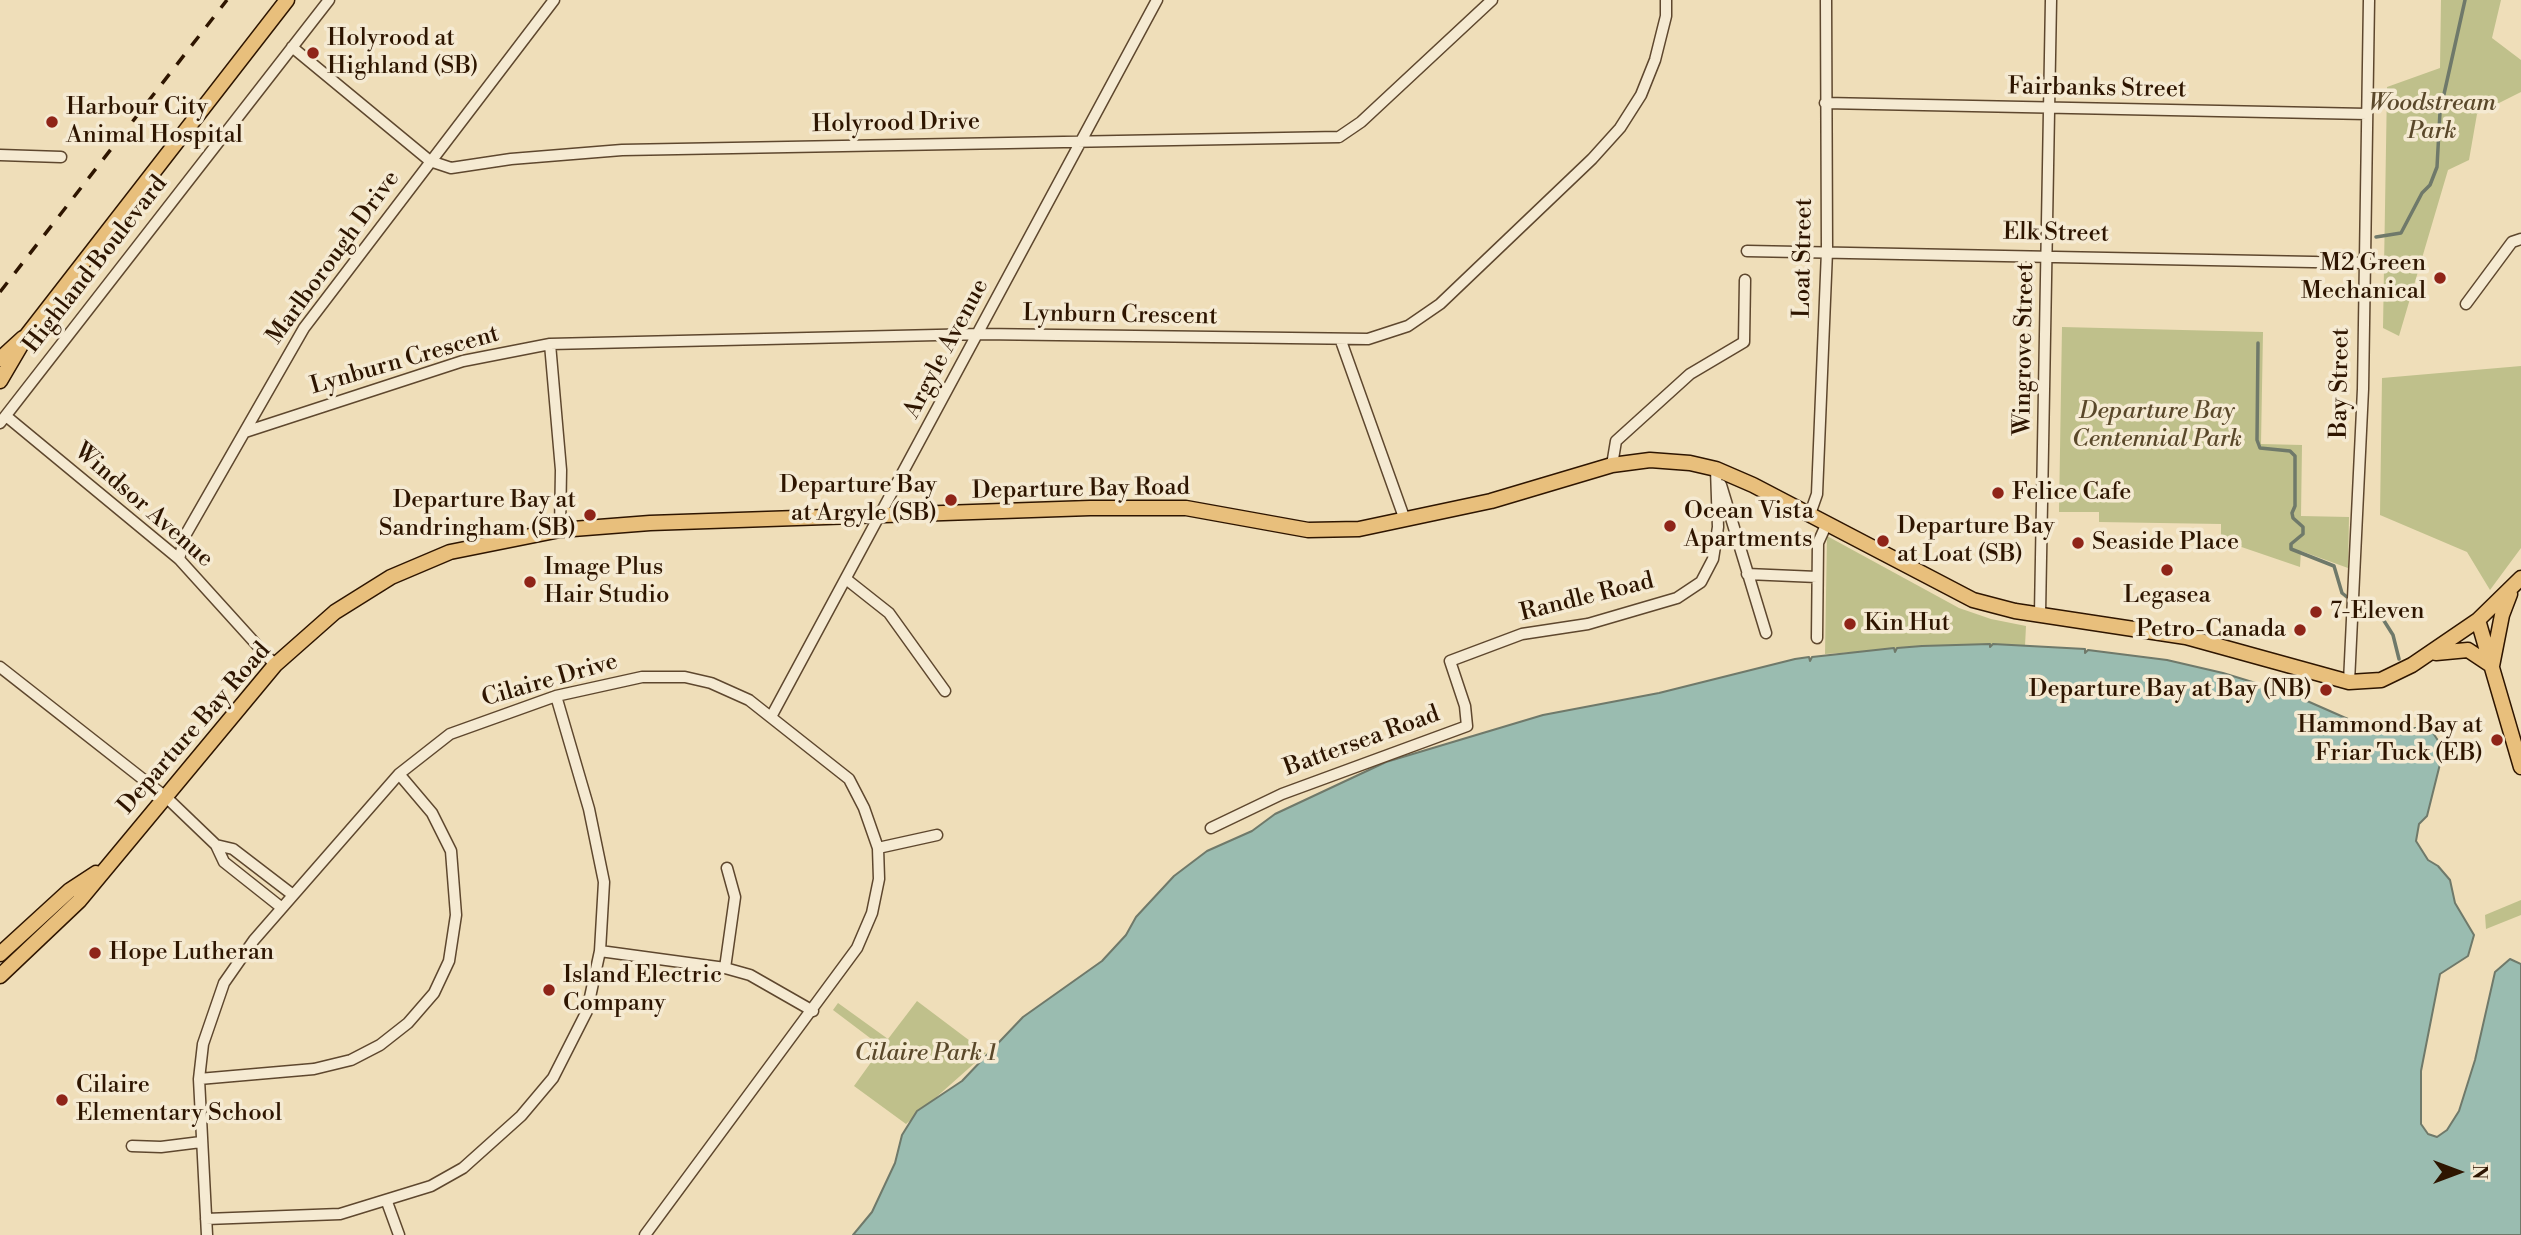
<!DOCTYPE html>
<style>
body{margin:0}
#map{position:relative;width:2521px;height:1235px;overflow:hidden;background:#efdeb9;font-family:"Libre Bodoni",serif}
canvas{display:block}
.north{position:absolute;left:2423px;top:1137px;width:70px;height:70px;-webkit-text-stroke:5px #f5ead2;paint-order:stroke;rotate:90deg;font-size:19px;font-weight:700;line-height:28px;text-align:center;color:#2e1500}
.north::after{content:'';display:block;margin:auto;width:24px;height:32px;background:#2e1500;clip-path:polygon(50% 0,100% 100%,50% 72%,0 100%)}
</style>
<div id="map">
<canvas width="2521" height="1235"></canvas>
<div class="north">N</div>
</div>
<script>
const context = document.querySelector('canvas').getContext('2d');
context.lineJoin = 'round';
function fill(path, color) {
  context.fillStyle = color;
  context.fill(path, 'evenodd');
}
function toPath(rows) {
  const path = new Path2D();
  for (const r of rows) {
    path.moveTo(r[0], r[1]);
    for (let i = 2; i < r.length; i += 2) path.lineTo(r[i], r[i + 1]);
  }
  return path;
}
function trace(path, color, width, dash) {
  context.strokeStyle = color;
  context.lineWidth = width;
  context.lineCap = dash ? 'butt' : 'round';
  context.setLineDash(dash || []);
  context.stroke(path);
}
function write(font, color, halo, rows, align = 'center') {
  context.font = font + ' "Libre Bodoni",serif';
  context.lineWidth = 7;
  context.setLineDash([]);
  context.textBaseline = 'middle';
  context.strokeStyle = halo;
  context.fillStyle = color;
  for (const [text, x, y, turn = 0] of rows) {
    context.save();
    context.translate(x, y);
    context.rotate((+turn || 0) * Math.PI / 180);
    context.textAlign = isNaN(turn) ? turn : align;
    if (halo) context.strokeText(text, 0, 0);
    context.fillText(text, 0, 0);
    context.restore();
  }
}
const green = toPath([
 [2441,0,2501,0,2492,38,2521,60,2521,92,2477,114,2469,160,2448,170,2399,336,2383,328,2387,87,2440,68],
 [2062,327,2263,332,2261,444,2302,445,2301,516,2349,517,2348,568,2301,551,2300,567,2221,540,2221,524,2099,522,2099,512,2059,512],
 [2521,366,2521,548,2490,590,2467,552,2380,515,2382,378],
 [1827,536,1959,608,1991,619,2026,626,2025,646,1958,645,1825,654],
 [2521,900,2521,915,2486,929,2485,915],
 [917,1001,986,1053,906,1124,854,1086,882,1047,833,1010,838,1003,888,1039]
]);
const water = toPath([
 [1990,644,1990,647,1993,644,2085,649,2085,653,2088,650,2167,660,2223,673,2272,688,2273,692,2275,689,2298,697,2373,730,2406,734,2414,728,2423,728,2433,733,2439,742,2441,760,2427,816,2419,824,2416,841,2428,860,2438,866,2450,880,2455,903,2474,935,2468,956,2440,974,2421,1071,2421,1124,2428,1134,2437,1137,2447,1130,2459,1111,2475,1060,2495,972,2510,959,2521,964,2521,1235,853,1235,872,1212,895,1163,902,1135,917,1111,962,1081,1023,1017,1102,961,1126,935,1136,917,1174,876,1207,851,1252,831,1275,814,1386,762,1543,715,1659,693,1795,659,1809,657,1810,661,1812,657,1894,648,1895,652,1897,648,1922,646,1990,644]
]);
const stream = toPath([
 [2376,237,2401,233,2422,193,2430,185,2437,167,2440,112,2465,0],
 [2258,343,2257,440,2260,448,2290,451,2295,456,2295,506,2292,513,2293,518,2303,527,2303,534,2291,544,2291,549,2334,566,2342,593,2347,597],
 [2364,608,2381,616,2393,635,2399,659]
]);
const minor = toPath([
 [292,47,430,161,451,168,511,159,622,150,1339,137,1361,122,1492,0],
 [1825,103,2367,114],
 [0,155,61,157],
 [1747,251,2364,263],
 [2466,304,2512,242,2521,239],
 [1341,341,1405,520],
 [550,344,561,470,560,530],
 [6,416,179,559,275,665],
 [0,423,329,0],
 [245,432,463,361,550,344,980,334,1368,339,1408,326,1440,304,1592,159,1620,128,1641,95,1655,60,1666,16,1666,0],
 [1612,465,1616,441,1690,374,1744,342,1745,280],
 [1721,485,1766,633],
 [1810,514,1817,494,1827,251,1826,0],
 [179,559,186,534,304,328,554,0],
 [1747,574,1817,577],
 [846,579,889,613,945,691],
 [2040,614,2051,0],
 [1817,638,1818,543,1827,523],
 [0,667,167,798,216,845,224,862,282,908],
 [2349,682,2363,389,2369,0],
 [771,717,1157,0],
 [1211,828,1282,794,1467,726,1465,706,1450,661,1522,634,1588,624,1677,598,1701,582,1713,559,1718,527,1716,469],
 [216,845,233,849,293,895],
 [878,848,937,835],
 [600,951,725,968,750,975,813,1011],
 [725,968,735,897,727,868],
 [199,1079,314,1069,351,1060,380,1045,408,1023,434,993,449,961,456,915,451,851,432,813,399,774],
 [132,1146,161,1147,201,1142],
 [387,1202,399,1235],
 [206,1219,340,1214,431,1186,463,1168,521,1116,553,1078,587,1011,600,951,604,882,589,809,556,696],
 [207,1235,199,1079,203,1044,224,983,254,940,399,774,450,734,556,696,642,677,685,677,711,683,749,700,849,779,864,808,878,848,879,879,872,913,857,948,645,1235]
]);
const major = toPath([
 [0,359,23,338],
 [0,381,27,335,287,0],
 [2478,620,2521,767],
 [2436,653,2468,650,2492,666,2502,615,2510,594],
 [0,954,70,890,96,873],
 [0,976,79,901,275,665,335,612,391,577,450,552,560,530,650,523,1090,508,1186,508,1308,530,1359,529,1491,501,1612,465,1650,460,1690,463,1716,469,1753,485,1973,600,2015,611,2186,637,2349,682,2381,680,2412,665,2478,620,2521,578]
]);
const rail = toPath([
 [0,292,227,0]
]);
const markers = [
 [313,53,7,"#8f2418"],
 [52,122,7,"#8f2418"],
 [2440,278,7,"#8f2418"],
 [1998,493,7,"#8f2418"],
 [951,500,7,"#8f2418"],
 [590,515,7,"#8f2418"],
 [1670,526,7,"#8f2418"],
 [1883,541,7,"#8f2418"],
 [2078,543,7,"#8f2418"],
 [2167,570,7,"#8f2418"],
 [530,582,7,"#8f2418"],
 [2316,612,7,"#8f2418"],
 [1850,624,7,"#8f2418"],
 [2300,630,7,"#8f2418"],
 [2326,690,7,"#8f2418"],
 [2497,740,7,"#8f2418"],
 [95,953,7,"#8f2418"],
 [549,990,7,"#8f2418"],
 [62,1100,7,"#8f2418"]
];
const poiNames = [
 ["Holyrood at",327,39],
 ["Highland (SB)",327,67],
 ["Harbour City",66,108],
 ["Animal Hospital",66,136],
 ["M2 Green",2426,264,"right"],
 ["Mechanical",2426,292,"right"],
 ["Departure Bay",937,486,"right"],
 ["at Argyle (SB)",937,514,"right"],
 ["Felice Cafe",2012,493],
 ["Departure Bay at",576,501,"right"],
 ["Sandringham (SB)",576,529,"right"],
 ["Ocean Vista",1684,512],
 ["Apartments",1684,540],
 ["Departure Bay",1897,527],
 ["at Loat (SB)",1897,555],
 ["Seaside Place",2092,543],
 ["Image Plus",544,568],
 ["Hair Studio",544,596],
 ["Legasea",2167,596,"center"],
 ["7-Eleven",2330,612],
 ["Kin Hut",1864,624],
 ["Petro-Canada",2286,630,"right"],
 ["Departure Bay at Bay (NB)",2312,690,"right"],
 ["Hammond Bay at",2483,726,"right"],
 ["Friar Tuck (EB)",2483,754,"right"],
 ["Hope Lutheran",109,953],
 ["Island Electric",563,976],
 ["Company",563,1004],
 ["Cilaire",76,1086],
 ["Elementary School",76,1114]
];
const streetNames = [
 ["Fairbanks Street",2097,89,1],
 ["Holyrood Drive",896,124,-1],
 ["Elk Street",2056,234,1],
 ["Marlborough Drive",334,258,-54],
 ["Loat Street",1804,258,-89],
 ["Highland Boulevard",96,265,-52],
 ["Lynburn Crescent",1120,316,1],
 ["Argyle Avenue",947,349,-62],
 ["Wingrove Street",2025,349,-89],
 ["Lynburn Crescent",405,361,-16],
 ["Bay Street",2341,383,-89],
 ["Departure Bay Road",1081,490,-1],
 ["Windsor Avenue",143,506,41],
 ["Randle Road",1587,598,-14],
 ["Cilaire Drive",550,681,-16],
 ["Departure Bay Road",195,729,-49],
 ["Battersea Road",1362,742,-20]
];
const parkNames = [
 ["Woodstream",2432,104],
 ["Park",2432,132],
 ["Departure Bay",2157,412],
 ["Centennial Park",2157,440],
 ["Cilaire Park 1",925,1054]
];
fill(green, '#bfc08b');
fill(water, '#9abcb0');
trace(water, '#6f796a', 2);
trace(stream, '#6f796a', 3.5);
trace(minor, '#5e472e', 13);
trace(major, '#2e1500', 17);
trace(minor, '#f5ead2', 10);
trace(major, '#e8bf7c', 14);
trace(rail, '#2e1500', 3.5, [12, 12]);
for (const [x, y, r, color] of markers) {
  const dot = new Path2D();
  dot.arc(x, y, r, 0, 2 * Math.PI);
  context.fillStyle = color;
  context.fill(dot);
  trace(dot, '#f5ead2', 2.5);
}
write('24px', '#2e1500', '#f5ead2', poiNames, 'left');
write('24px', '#2e1500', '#f5ead2', streetNames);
write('italic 24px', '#5a482a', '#f5ead2', parkNames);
</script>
